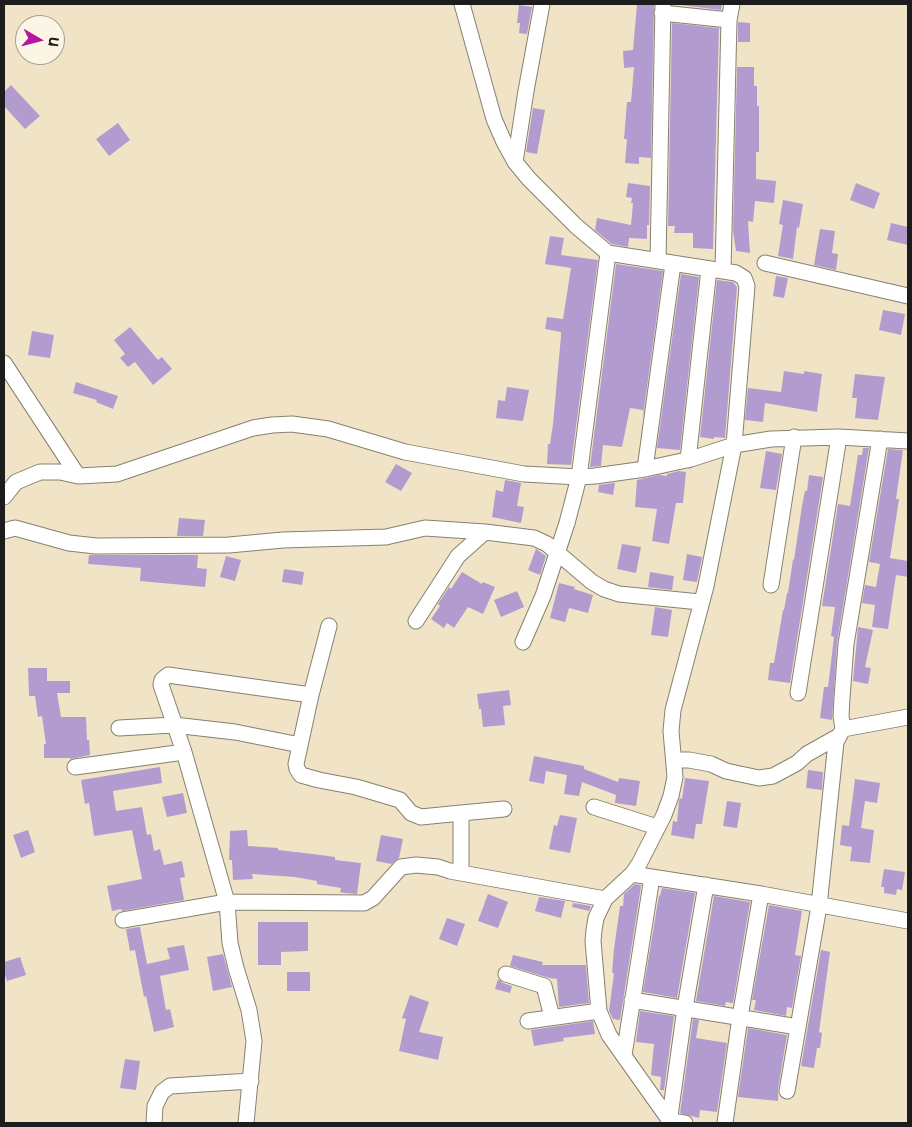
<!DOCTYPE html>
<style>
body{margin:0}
#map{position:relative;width:912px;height:1127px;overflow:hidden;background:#f1e4c6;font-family:Mali,sans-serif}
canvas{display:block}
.frame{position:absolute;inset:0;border:5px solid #1c1c1c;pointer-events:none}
.north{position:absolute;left:15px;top:15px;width:50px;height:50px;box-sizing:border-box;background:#fcf5e5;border:1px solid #a29e95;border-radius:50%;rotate:98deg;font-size:14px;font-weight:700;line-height:20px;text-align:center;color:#1c1c1c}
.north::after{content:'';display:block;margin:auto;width:18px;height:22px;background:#b5179e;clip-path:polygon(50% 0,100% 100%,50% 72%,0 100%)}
</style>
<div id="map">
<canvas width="912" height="1127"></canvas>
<div class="frame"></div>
<div class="north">U</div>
</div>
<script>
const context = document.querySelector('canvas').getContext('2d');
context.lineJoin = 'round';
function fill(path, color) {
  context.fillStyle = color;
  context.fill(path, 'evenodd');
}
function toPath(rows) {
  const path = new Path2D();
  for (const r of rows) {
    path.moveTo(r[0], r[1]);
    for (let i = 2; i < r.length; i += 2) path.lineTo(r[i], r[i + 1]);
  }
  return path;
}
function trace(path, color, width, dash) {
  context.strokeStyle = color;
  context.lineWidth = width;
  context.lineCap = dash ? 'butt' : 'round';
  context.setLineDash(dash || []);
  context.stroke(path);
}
const building = toPath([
 [637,4,654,4,651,158,639,157,639,164,625,163,627,139,624,139,627,102,631,102,634,67,624,68,623,51,633,50],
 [672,4,722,4,721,10],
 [519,5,532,7,527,34,519,33,520,23,517,23],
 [738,22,750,23,750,42,738,42],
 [672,23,719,28,713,249,693,248,693,233,674,233,675,226,668,226],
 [737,67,754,67,754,86,757,86,757,106,759,106,759,152,756,152,756,179,776,181,774,203,755,201,753,222,748,221,750,253,736,251,733,231],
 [11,85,40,116,25,129,4,106,4,92],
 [533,108,545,110,537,154,526,152],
 [118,123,130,140,109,156,96,139],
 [628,183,650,186,649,225,647,225,647,239,629,238,628,247,612,244,595,230,597,218,631,225,633,203,631,203,632,198,626,197],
 [856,183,880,193,874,209,850,200],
 [783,200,803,204,799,228,797,227,793,259,778,256,783,225,779,224],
 [891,223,908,227,908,245,887,240],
 [820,229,835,231,832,253,838,254,836,270,814,265],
 [550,236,564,238,561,255,598,260,571,465,547,464,548,444,550,444,553,424,561,336,561,332,545,329,547,317,563,319,571,268,545,264],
 [616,264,663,271,643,416,643,410,630,408,622,447,603,445,601,466,590,467],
 [681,274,699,277,680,450,657,448],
 [776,276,788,278,784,298,773,296],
 [717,280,733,282,737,287,725,438,714,437,714,439,700,437],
 [883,310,905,314,901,335,879,330],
 [130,327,158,360,162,357,172,369,153,385,135,362,128,367,120,358,125,354,114,340],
 [32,331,54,335,50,358,28,355],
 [784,371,804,374,804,371,822,374,817,412,765,403,763,422,745,420,748,388,781,392],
 [855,374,885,377,878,420,855,418,857,398,852,398],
 [76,382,118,396,113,409,96,402,97,400,73,393],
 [507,387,529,390,523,421,496,418,498,400,505,401],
 [863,448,869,448,837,643,832,720,820,718,824,687,828,687,834,637,831,636,835,607,822,606,838,504,850,506,858,455,862,455],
 [888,449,903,450,896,499,899,499,890,558,908,561,908,577,896,575,888,629,872,627,875,605,862,603,865,585,876,587,880,564,869,562],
 [766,451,782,454,776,490,760,488],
 [396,464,412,473,401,491,385,482],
 [679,471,686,472,683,503,676,503,669,544,652,541,657,509,635,507,637,480,659,475,667,476,667,474],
 [809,475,823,477,790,683,768,680,770,663,774,663,783,610,784,610,787,593,788,593,793,559,794,560,802,506,805,491,807,491],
 [505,480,521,483,517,506,524,507,521,523,492,517,496,490,503,492],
 [613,483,615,483,613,495,598,492,599,485],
 [179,518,205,520,203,536,177,536],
 [622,544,641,547,636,573,617,569],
 [536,549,546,556,540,575,528,570],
 [687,554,702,557,697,582,683,580],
 [89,555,198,555,197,568,207,569,205,587,140,581,141,568,88,564],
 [226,556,241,560,235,581,220,577],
 [284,569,304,572,302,585,282,582],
 [462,572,482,584,483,582,495,587,483,614,468,607,454,628,447,623,444,628,431,619,440,606,438,604,449,587,451,589],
 [650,572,674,576,672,590,648,587],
 [559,583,575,587,574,589,593,595,588,613,569,608,565,622,550,618],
 [517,591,524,607,501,617,494,600],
 [655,607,672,610,668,637,651,635],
 [858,627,873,630,865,667,871,668,868,684,853,681],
 [28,668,47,668,47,681,70,681,70,693,57,693,61,717,86,717,87,740,89,740,90,755,70,759,70,758,44,758,44,744,46,744,42,716,38,717,35,696,29,696],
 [509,690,511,705,503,706,505,725,483,727,481,709,479,709,477,694],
 [534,756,584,766,584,769,618,782,619,778,640,781,636,806,615,803,616,795,582,782,579,796,564,794,567,775,546,771,544,784,529,781],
 [160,767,162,783,113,791,116,811,142,807,147,835,151,834,154,851,160,849,164,865,182,861,185,877,180,878,184,900,122,911,121,909,112,911,107,886,142,879,132,830,94,836,89,803,85,804,81,780],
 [808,770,823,772,822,790,806,788],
 [685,778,709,781,702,824,696,824,694,839,671,835,673,821,677,822,679,801,680,798,682,799],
 [855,779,880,783,877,803,865,801,861,828,874,830,870,863,850,861,852,847,840,845,842,825,849,826],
 [183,793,187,813,167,817,162,797],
 [727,801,741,803,737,828,723,826],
 [560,815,577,818,570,853,549,849,554,825,557,826],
 [28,830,35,852,21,858,13,835],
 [247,830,248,846,278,848,278,850,313,854,335,857,335,860,361,863,357,894,344,893,340,892,341,888,317,884,317,881,295,877,252,874,253,879,233,880,232,860,229,860,230,831],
 [381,835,403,839,399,858,391,864,376,861],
 [884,869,905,872,902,890,897,889,896,895,884,893,884,887,881,887],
 [635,884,641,885,640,893,620,1020,613,1019,609,1011,614,973,612,973,614,949,620,906,623,906,624,894],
 [662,888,695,893,677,998,643,992,659,895,660,896],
 [488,894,508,902,498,928,478,921],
 [714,896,750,902,733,1003,726,1002,725,1006,696,1001],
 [539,897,565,901,561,918,535,911],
 [573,903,591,906,589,911,572,907],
 [769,905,802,911,795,955,801,956,792,1008,787,1007,786,1016,754,1010,756,1000,752,1000],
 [447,918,465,924,457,946,439,939],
 [258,922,308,922,308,951,281,952,281,965,258,965],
 [140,927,147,964,170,959,167,948,184,945,189,970,160,976,166,1010,170,1009,174,1027,154,1032,146,996,144,997,135,950,130,951,126,929],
 [821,950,830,952,819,1032,822,1033,820,1048,817,1048,814,1068,801,1066],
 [223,954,232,987,213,991,207,957],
 [513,955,543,962,542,965,586,965,589,1003,559,1007,557,979,549,978,510,966],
 [20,957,26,975,7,981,4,971,4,962],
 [287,972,310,972,310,991,287,991],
 [498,979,503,983,512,986,510,993,495,989],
 [410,995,429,1002,419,1032,443,1037,438,1060,399,1051,406,1019,402,1018],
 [640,1011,674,1016,664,1090,660,1090,661,1077,651,1075,654,1044,636,1042],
 [693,1019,699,1020,696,1038,727,1043,717,1112,700,1110,699,1118,680,1113],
 [593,1021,595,1034,563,1038,564,1041,534,1046,531,1030],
 [748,1028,787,1035,778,1089,778,1101,738,1097],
 [125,1059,140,1061,136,1090,120,1088]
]);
const minor = toPath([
 [462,4,494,119,504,142,515,162,529,179,576,226,608,253,736,273,744,278,747,286,734,445,706,586,673,710,671,731,675,777,671,796,664,815,639,864,632,874,605,899,596,918,594,930,593,941,599,1011,609,1035,670,1121,685,1123],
 [662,13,729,20],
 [515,162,526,91,542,4],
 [608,253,579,477,595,476,645,469,691,459,734,445,771,439,839,437,908,441],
 [658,260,663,4],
 [765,263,908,296],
 [723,271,729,20,732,4],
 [4,363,78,476],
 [688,460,709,269],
 [645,469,673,264],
 [4,497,16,482,40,472,60,472,78,476,117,474,253,428,272,425,292,424,328,429,405,452,524,474,579,477,567,523,543,596,523,642],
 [4,531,15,528,69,543,96,546,229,545,283,540,386,537,425,528,485,532],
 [771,585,794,437],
 [416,621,458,556,485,532,534,538,547,544,592,582,604,589,619,594,700,602],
 [329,626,311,695,296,764,297,769,301,775,319,780,356,787,400,800,411,813,421,817,461,813,461,873],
 [798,693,839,437],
 [119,728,174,725,235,732,300,745],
 [843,729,841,716,842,698,846,644,880,439],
 [674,760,689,760,711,764,726,771,759,778,773,776,797,763,807,754,839,736],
 [75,767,184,752],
 [594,807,657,827],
 [461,813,504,809],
 [632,874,761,894,908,921],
 [123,920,227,902,364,903,373,898,401,867,416,865,438,867,450,871,605,899],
 [506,974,544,986,552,1017],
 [632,1000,798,1027],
 [528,1021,599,1011],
 [624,1055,652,877],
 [787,1091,819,906,836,742,843,729,908,717],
 [154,1123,155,1106,162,1092,170,1086,251,1081],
 [246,1123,254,1041,249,1010,236,968,230,943,227,902,184,752,161,685,162,680,168,675,311,695],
 [669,1123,685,1008,706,885],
 [725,1123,740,1017,761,894]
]);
fill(building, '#b29ccf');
trace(minor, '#868071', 17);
trace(minor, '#fff', 15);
</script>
